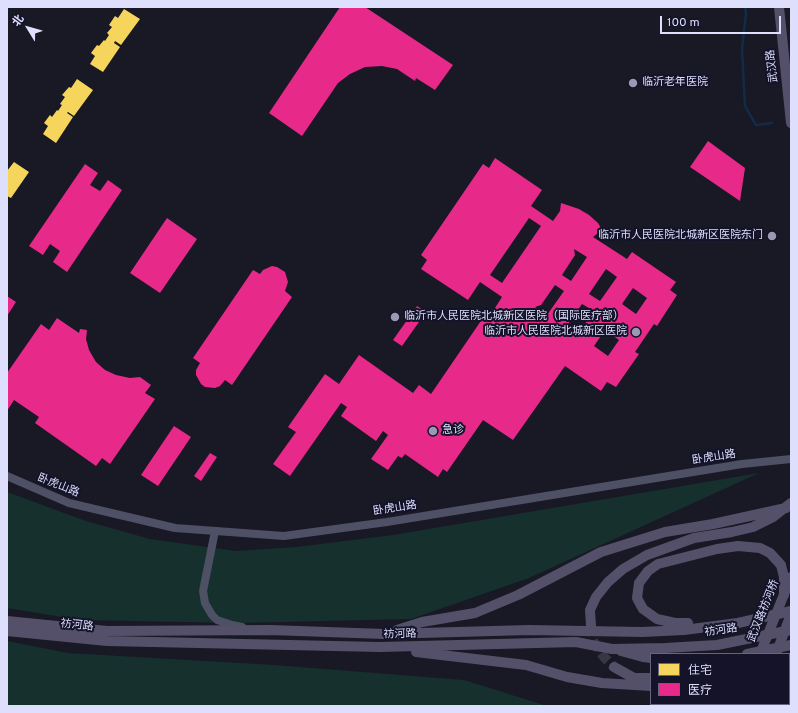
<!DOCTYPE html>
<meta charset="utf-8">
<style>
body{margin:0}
#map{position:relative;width:798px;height:713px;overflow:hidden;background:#191825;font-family:Overpass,"Noto Sans SC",sans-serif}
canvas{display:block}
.frame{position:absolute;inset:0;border:8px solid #dedffd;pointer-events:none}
.legend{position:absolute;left:650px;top:653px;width:140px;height:52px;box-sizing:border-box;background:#14132a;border:1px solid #65657e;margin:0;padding:5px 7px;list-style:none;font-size:12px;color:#dedffd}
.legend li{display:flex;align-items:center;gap:8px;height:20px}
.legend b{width:20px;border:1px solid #65657e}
.north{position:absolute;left:8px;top:8px;width:40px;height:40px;-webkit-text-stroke:3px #14132a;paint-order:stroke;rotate:307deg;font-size:11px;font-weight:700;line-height:16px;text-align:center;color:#dedffd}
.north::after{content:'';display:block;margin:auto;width:14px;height:18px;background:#dedffd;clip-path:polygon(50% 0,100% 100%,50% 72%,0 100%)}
.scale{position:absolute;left:660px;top:16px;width:121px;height:18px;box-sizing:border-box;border:2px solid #dedffd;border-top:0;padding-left:5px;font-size:12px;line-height:14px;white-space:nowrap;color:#dedffd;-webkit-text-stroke:3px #14132a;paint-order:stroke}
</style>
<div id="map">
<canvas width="798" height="713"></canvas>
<div class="frame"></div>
<ul class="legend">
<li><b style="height:11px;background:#f6d55c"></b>住宅</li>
<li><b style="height:11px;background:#e7298a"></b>医疗</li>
</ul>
<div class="north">北</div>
<div class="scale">100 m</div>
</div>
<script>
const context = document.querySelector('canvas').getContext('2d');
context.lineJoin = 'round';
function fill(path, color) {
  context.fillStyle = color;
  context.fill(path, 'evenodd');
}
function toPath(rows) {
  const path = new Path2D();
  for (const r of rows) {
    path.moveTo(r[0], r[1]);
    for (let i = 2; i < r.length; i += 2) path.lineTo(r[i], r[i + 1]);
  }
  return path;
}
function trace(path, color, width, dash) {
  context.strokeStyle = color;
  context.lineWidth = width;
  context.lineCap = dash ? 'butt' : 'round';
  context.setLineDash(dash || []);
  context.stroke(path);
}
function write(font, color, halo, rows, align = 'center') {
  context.font = font + ' Overpass,"Noto Sans SC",sans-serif';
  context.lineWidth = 4;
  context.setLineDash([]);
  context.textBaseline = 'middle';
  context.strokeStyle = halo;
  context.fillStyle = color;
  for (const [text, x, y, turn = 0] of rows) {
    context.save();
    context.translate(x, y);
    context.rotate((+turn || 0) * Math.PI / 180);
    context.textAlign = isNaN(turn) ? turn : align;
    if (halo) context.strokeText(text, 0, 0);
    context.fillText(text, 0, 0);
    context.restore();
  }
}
const green = toPath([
 [759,473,529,578,411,619,238,623,80,620,7,608,7,492,86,521,150,539,236,551,296,547,393,535],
 [7,641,68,653,274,665,464,680,547,706,7,706]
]);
const homes = toPath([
 [124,9,140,19,121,45,115,41,114,43,120,47,103,72,90,64,95,56,91,53,97,45,99,46,104,40,105,41,109,35,107,33,112,27,109,25,115,16,118,18],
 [77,79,93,90,74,116,68,112,67,113,73,117,56,143,43,134,48,126,44,123,50,115,52,117,57,110,58,111,62,105,60,104,65,97,62,95,69,87,71,88],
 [14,162,29,172,11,198,7,196,7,171]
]);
const health = toPath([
 [340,7,365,7,453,65,435,90,416,78,415,81,397,69,382,66,365,67,350,74,338,83,302,136,269,113],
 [708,141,745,168,740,201,690,167],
 [495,158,542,190,531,206,553,221,560,211,561,203,579,209,589,215,598,223,602,230,593,237,627,259,632,252,676,282,670,290,677,295,657,326,654,324,635,352,639,354,616,387,607,382,601,391,565,366,513,440,483,420,447,472,443,469,438,477,405,454,402,458,398,456,388,470,371,459,388,435,383,431,376,441,341,416,347,407,341,403,290,476,273,464,296,432,288,427,325,374,339,384,359,355,413,393,419,385,431,394,487,312,495,308,502,297,480,282,468,300,421,269,427,260,421,255,483,164,489,168],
 [529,218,541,226,502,283,490,275],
 [574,249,587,257,571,281,562,275,575,255],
 [606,269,617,277,600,301,589,294],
 [555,285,564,291,547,315,535,307,541,305],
 [633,288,647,298,636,314,622,304],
 [582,304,594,311,577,335,566,327],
 [605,330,619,340,608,356,594,346],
 [85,164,98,173,90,185,100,191,108,180,122,190,67,272,53,262,60,251,50,244,43,255,29,246],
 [167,218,197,239,160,293,130,273],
 [272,266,277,267,285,272,288,282,285,291,292,297,232,385,225,380,220,386,215,388,205,387,201,384,196,375,196,370,200,363,193,358,253,270,260,274,263,270],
 [7,296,16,302,7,316],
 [417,306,426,312,402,346,393,340],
 [57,318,79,333,80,329,87,330,86,339,89,350,96,362,105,370,116,375,130,378,140,377,151,385,145,393,155,399,110,464,102,458,96,466,35,423,39,417,14,400,7,411,7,373,41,324,49,330],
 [174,426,191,437,158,486,141,475],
 [210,453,217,457,201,481,194,476]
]);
const stream = toPath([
 [745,7,746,13,742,49,745,106,756,125,772,123]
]);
const majorTunnel = toPath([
 [591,626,593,641,604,657,614,667]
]);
const minor = toPath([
 [7,476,69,503,175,528,284,536,387,522,742,464,791,459],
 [215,531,203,591,205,603,212,615,217,620,232,625,242,627]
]);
const major = toPath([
 [779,7,791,123],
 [7,621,107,631,270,630,384,634,529,630,642,632,684,630,738,623,791,611],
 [688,623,675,623,657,619,643,609,637,598,639,583,648,571,658,564,717,549,738,546,760,548,770,553,781,565,784,577,784,595],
 [591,626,590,610,596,597,608,582,623,569,647,555,694,538,732,532,753,527,773,517,791,503],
 [397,630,422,622,475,613,518,595,601,552,665,532,713,524,786,508],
 [7,631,107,641,380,647,576,642,612,649,665,648,717,645,791,630],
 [621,651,643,657,651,658],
 [416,652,526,665,567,677,602,683,651,686],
 [747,654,791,645],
 [789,659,791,658],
 [614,667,634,678,651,678],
 [789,683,791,682],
 [722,704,724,706],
 [748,706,748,704],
 [759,706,760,704],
 [770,706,771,704]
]);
const majorBridge = toPath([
 [760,654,791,577],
 [776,654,791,614]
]);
const markers = [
 [633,83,5,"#9999b1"],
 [772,236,5,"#9999b1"],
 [395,317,5,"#9999b1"],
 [636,332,5,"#9999b1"],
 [433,431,5,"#9999b1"]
];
const streetNames = [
 ["武汉路",773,66,-96],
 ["卧虎山路",714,458,-9],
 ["卧虎山路",58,486,22],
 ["卧虎山路",395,509,-9],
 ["武汉路祊河桥",764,611,-68],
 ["祊河路",77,626,6],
 ["祊河路",721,631,-8],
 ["祊河路",400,635,-1]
];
const poiNames = [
 ["临沂老年医院",642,83],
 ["临沂市人民医院北城新区医院·东门",763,236,"right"],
 ["临沂市人民医院北城新区医院（国际医疗部）",404,317],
 ["临沂市人民医院北城新区医院",627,332,"right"],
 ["急诊",442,431]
];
fill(green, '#16302e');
fill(homes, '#f6d55c');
fill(health, '#e7298a');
trace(stream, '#122c47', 2.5);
trace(majorTunnel, '#373645', 10, [10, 5]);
trace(minor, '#4e5065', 8);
trace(major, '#555069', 10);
trace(majorBridge, '#555069', 10);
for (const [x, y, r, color] of markers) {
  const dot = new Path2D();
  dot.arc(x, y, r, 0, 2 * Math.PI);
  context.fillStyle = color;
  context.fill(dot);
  trace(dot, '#14132a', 1.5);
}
write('11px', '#dedffd', '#14132a', streetNames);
write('11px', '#dedffd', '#14132a', poiNames, 'left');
</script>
